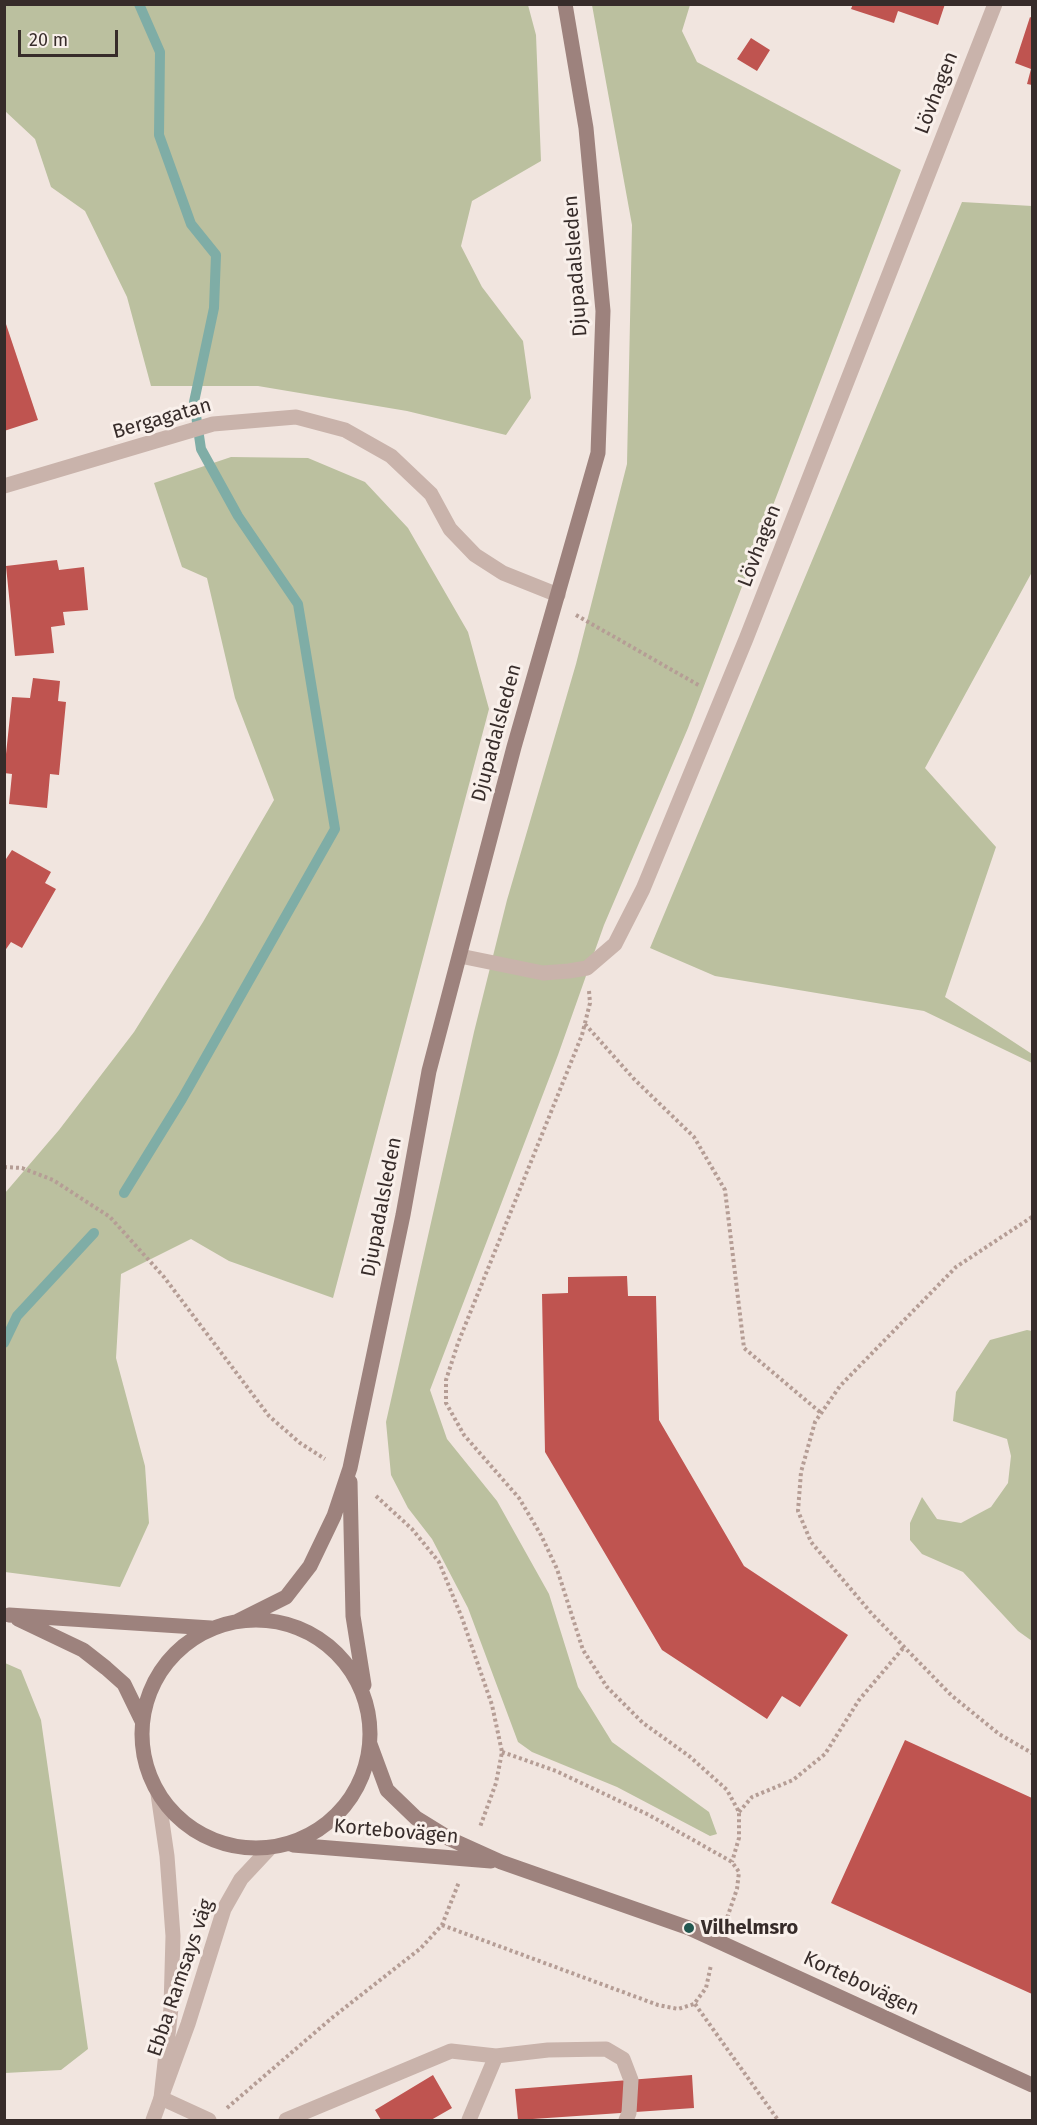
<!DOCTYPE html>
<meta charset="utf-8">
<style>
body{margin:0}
#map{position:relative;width:1037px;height:2125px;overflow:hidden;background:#f1e5df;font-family:"Fira Sans",sans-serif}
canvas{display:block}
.frame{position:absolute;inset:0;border:6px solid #372c2a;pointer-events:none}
.scale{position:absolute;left:18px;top:30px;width:100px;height:27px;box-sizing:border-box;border:3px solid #372c2a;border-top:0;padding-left:8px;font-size:18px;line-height:21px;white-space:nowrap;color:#372c2a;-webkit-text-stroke:4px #f9f0eb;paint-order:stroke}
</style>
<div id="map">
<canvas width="1037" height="2125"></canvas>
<div class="frame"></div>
<div class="scale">20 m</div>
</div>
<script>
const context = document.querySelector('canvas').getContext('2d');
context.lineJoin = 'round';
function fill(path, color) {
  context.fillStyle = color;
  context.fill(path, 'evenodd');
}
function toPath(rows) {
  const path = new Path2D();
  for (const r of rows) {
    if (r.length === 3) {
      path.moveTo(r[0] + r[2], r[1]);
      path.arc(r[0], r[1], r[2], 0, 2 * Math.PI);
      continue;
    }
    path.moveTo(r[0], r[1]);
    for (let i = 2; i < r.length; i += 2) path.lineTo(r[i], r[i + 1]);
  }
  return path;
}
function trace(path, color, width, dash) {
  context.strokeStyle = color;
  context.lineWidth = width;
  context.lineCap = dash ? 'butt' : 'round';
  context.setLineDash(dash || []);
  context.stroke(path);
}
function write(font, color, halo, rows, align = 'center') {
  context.font = font + ' "Fira Sans",sans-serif';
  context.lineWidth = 6;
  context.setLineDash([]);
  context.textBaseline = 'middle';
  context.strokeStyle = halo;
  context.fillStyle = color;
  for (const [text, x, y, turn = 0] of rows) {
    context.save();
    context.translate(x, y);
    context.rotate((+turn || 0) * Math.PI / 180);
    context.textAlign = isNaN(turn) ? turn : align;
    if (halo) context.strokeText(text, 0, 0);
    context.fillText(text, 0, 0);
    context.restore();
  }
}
const green = toPath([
 [4,5,528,5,536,35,541,161,472,201,461,246,482,287,523,341,531,398,506,435,407,411,258,386,151,386,127,297,85,211,51,187,35,139,5,111],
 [592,5,690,5,682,31,697,62,901,170,688,728,604,925,558,1055,430,1390,447,1439,497,1501,549,1594,578,1687,612,1742,709,1812,717,1834,710,1836,617,1787,532,1752,518,1742,468,1608,432,1539,408,1508,391,1475,386,1422,474,1032,507,900,576,664,627,464,632,225],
 [962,202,1032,206,1032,572,925,768,996,847,945,997,1032,1054,1032,1063,924,1011,715,976,650,948],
 [231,457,308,458,365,482,408,528,468,632,489,709,333,1298,229,1261,191,1239,121,1274,116,1358,145,1466,149,1523,120,1587,5,1572,5,1193,59,1130,134,1032,203,922,274,800,235,698,207,578,182,567,154,483],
 [1027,1330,1032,1331,1032,1641,1018,1631,963,1572,922,1554,910,1540,910,1523,922,1497,937,1519,961,1523,991,1507,1008,1483,1011,1456,1007,1439,953,1421,956,1392,990,1340],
 [5,1663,21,1670,41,1720,88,2049,61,2070,5,2073]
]);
const stream = toPath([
 [124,1193,182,1099,335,829,298,604,238,516,201,449,194,402,214,308,216,255,191,224,159,135,160,52,139,4],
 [4,1343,17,1316,94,1233]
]);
const building = toPath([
 [853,4,945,4,938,25,898,11,894,23,851,9],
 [1030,17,1032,18,1032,85,1027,84,1031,69,1015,63],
 [751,38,770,50,757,71,737,59],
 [5,321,38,420,4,431,4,322],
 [57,560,59,570,84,567,88,610,63,612,65,625,51,627,54,653,15,656,6,566],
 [33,678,60,681,58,701,66,702,59,775,50,774,47,808,9,804,12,774,4,773,12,697,30,698],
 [12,850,51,872,45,883,56,889,22,948,11,942,4,952,4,862],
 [627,1276,628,1296,656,1296,659,1420,744,1566,848,1635,800,1707,782,1696,767,1719,662,1650,545,1452,542,1294,568,1293,568,1277],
 [905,1740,1032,1798,1032,1994,831,1903],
 [433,2075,452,2108,431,2120,381,2120,375,2110],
 [692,2075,694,2108,518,2120,515,2089]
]);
const path = toPath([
 [576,615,700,686],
 [589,991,590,1003,582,1035,458,1343,446,1380,446,1403,464,1435,519,1498,541,1535,557,1569,583,1650,607,1687,643,1723,689,1756,727,1790,739,1812,739,1838,732,1862],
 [585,1024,634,1079,694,1137,725,1190,744,1348,821,1413],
 [4,1167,22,1168,53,1180,110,1217,164,1277,269,1416,300,1443,325,1459],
 [1032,1217,956,1267,840,1386,815,1422,801,1472,798,1511,811,1542,872,1614,951,1695,999,1734,1032,1753],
 [376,1496,412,1529,439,1562,462,1618,492,1705,502,1752,496,1783,480,1827],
 [502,1752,556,1771,649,1815,732,1862,739,1872,737,1889,727,1918],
 [739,1812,752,1797,793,1780,825,1754,859,1700,904,1647],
 [442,1925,658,2005,678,2009,694,2004,706,1988,711,1965],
 [695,2004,778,2120],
 [227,2108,333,2017,421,1948,442,1925,459,1882]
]);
const lane = toPath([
 [161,2098,209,2120],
 [286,2120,451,2051,496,2056,548,2050,606,2049,623,2059,631,2080,629,2113,626,2120],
 [469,2120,496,2056]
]);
const street = toPath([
 [4,486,213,424,296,417,345,430,391,456,431,494,450,529,475,555,503,573,558,595],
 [460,956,543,973,569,971,587,968,615,944,643,889,746,639,995,4],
 [158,1794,167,1856,173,1936,171,2008,161,2098],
 [153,2120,188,2024,224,1909,241,1879,270,1848]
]);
const secondary = toPath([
 [350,1482,353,1616,364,1685],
 [9,1615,211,1628],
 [18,1619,83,1650,106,1668,124,1684,142,1721],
 [256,1734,114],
 [238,1621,286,1597,310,1566,334,1516,350,1468,403,1215,429,1071,514,747,598,453,603,311,586,128,565,4],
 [370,1744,387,1790,416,1818,450,1839,501,1862,689,1928,1032,2085],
 [293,1845,491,1861]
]);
const markers = [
 [689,1928,6,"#225750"]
];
const streetNames = [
 ["Lövhagen",937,93,-69],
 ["Djupadalsleden",576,266,-94],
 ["Bergagatan",162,419,-16],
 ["Lövhagen",760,546,-69],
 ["Djupadalsleden",497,733,-75],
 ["Djupadalsleden",382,1207,-79],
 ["Kortebovägen",396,1832,5],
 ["Ebba Ramsays väg",181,1978,-71],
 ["Kortebovägen",861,1984,25]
];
const poiNames = [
 ["Vilhelmsro",701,1928]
];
fill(green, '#bbc09f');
trace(stream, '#7fada6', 10);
fill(building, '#bf5450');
trace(path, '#b59d95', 4, [3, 3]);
trace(lane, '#c9b3ab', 15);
trace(street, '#c9b3ab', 15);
trace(secondary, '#9d827d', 15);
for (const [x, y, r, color] of markers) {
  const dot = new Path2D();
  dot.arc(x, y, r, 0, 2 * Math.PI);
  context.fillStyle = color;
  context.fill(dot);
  trace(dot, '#f9f0eb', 2);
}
write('20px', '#372c2a', '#f9f0eb', streetNames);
write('bold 20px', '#372c2a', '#f9f0eb', poiNames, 'left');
</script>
